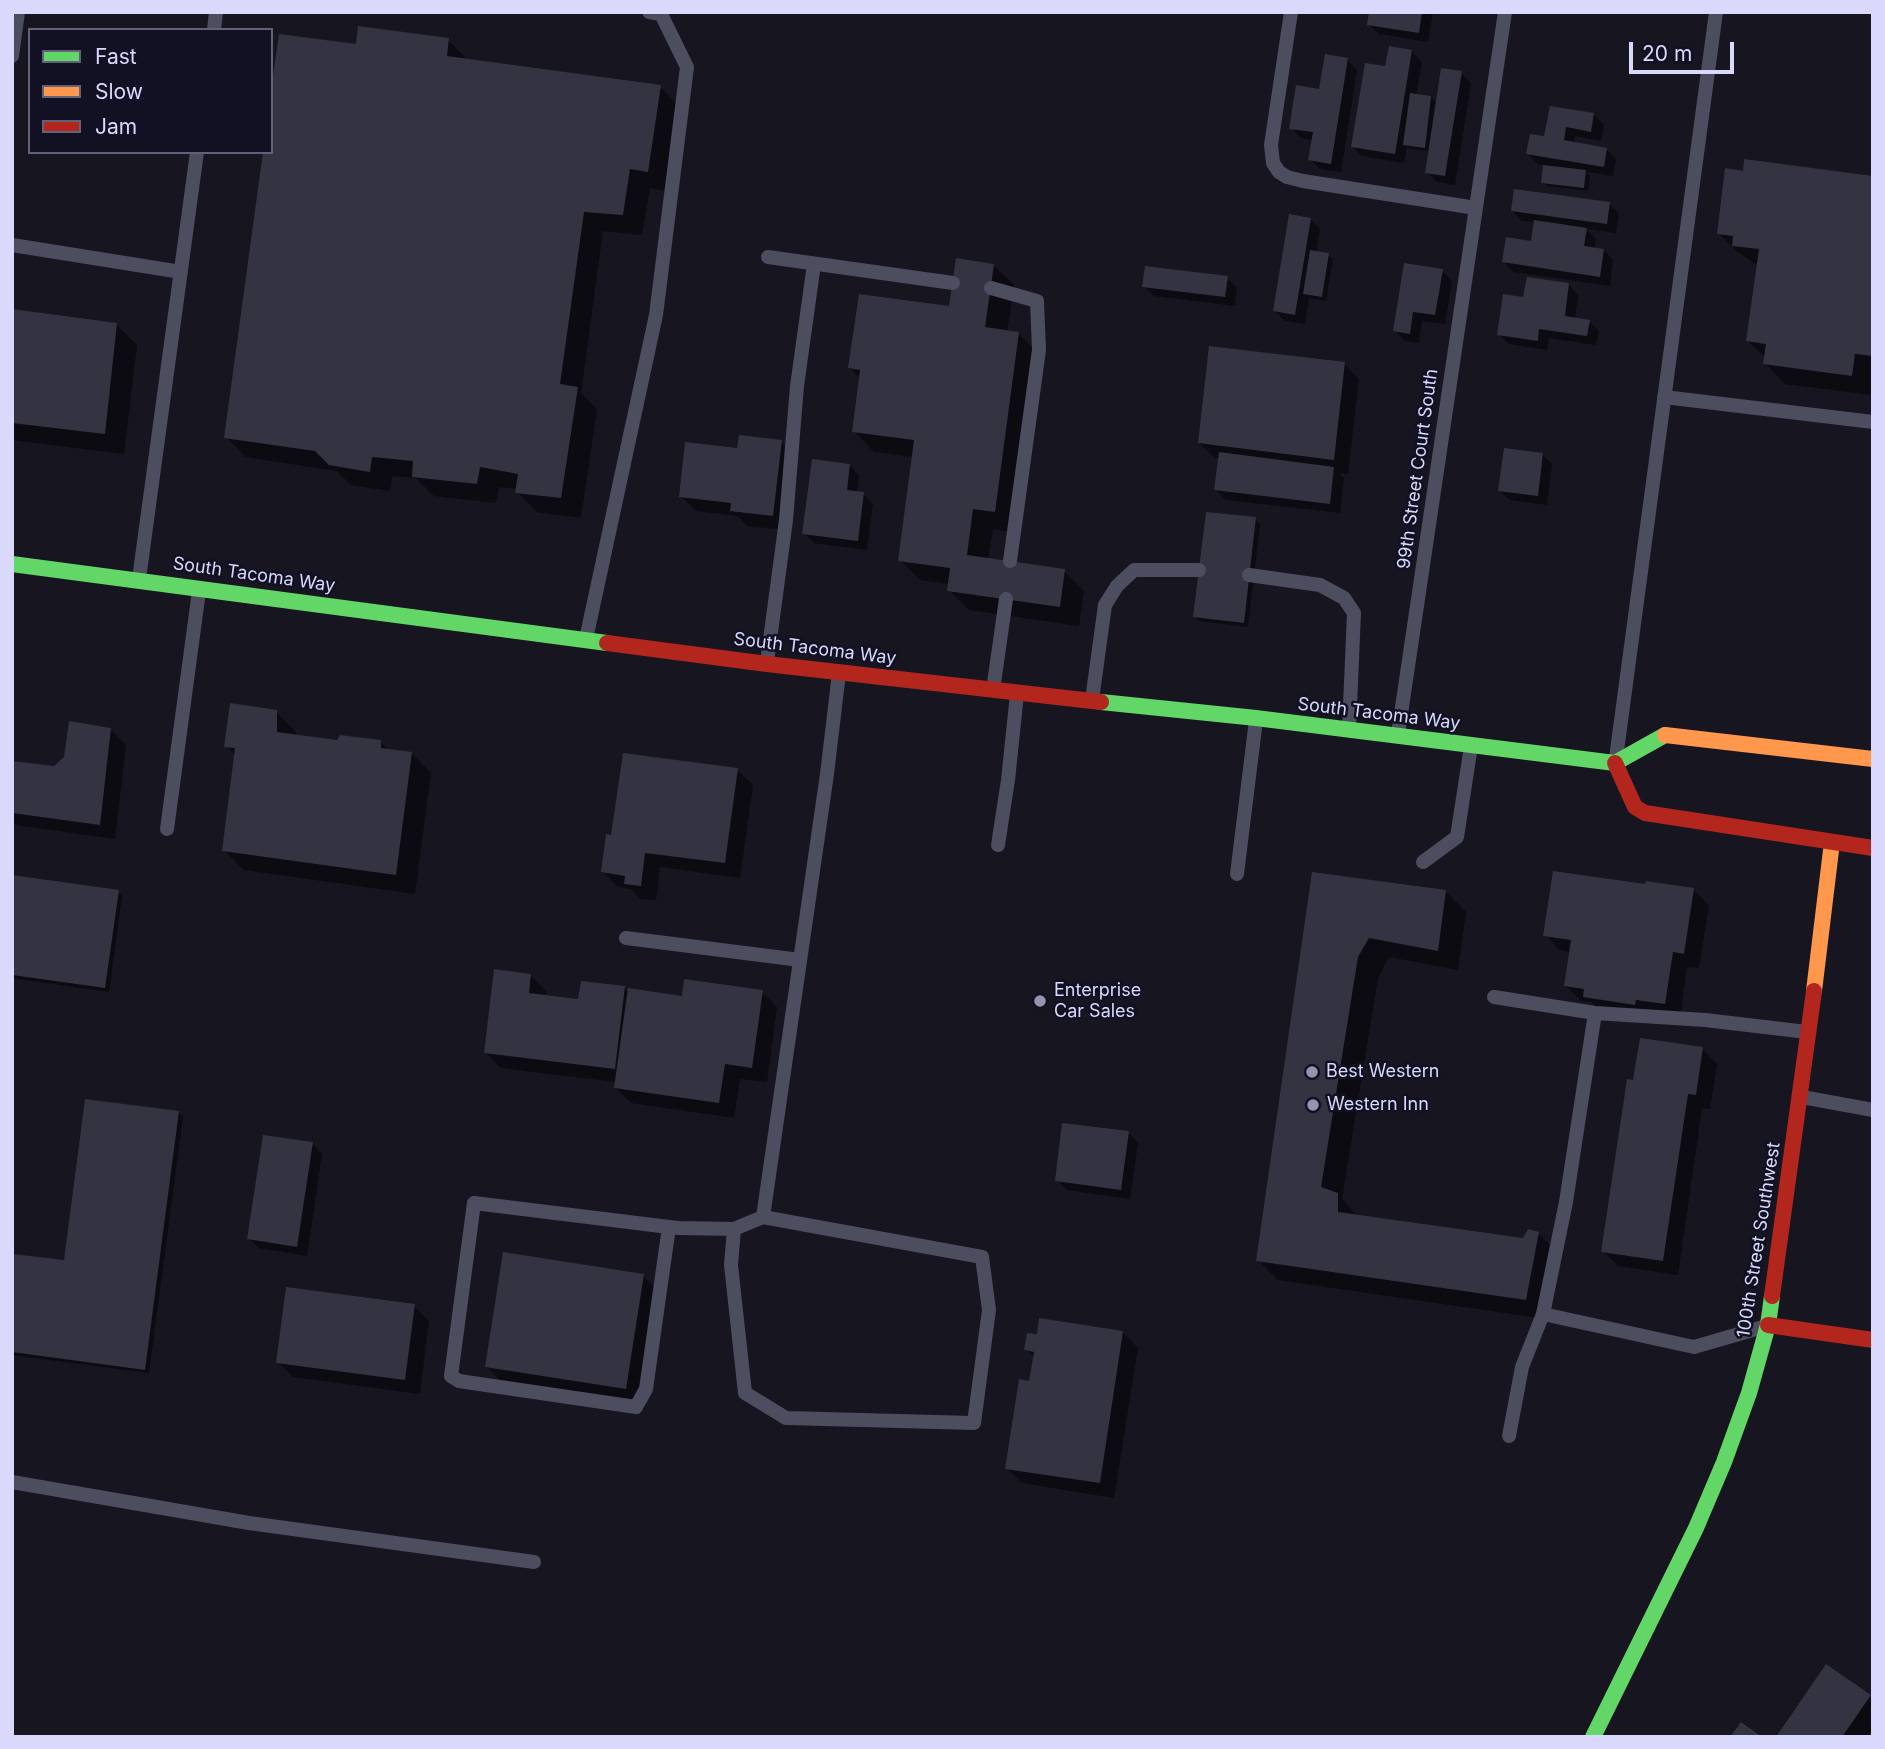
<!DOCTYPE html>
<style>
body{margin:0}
#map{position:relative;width:1885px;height:1749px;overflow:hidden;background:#161520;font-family:Inter,sans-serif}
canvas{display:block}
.frame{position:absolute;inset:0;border:14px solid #d9d9fb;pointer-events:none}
.legend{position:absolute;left:28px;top:28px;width:245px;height:126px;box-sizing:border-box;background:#121124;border:2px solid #62617a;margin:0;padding:9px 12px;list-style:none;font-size:21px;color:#d9d9fb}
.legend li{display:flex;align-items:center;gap:14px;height:35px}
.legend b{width:35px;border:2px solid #62617a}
.scale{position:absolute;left:1629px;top:42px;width:105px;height:32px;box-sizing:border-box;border:4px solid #d9d9fb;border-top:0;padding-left:9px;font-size:21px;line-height:24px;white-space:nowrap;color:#d9d9fb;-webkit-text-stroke:5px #121124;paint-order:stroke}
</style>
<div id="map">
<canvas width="1885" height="1749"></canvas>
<div class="frame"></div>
<ul class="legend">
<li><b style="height:9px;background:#63d668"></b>Fast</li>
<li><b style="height:9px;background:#ff974d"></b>Slow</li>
<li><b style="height:9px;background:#b3261e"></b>Jam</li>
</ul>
<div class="scale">20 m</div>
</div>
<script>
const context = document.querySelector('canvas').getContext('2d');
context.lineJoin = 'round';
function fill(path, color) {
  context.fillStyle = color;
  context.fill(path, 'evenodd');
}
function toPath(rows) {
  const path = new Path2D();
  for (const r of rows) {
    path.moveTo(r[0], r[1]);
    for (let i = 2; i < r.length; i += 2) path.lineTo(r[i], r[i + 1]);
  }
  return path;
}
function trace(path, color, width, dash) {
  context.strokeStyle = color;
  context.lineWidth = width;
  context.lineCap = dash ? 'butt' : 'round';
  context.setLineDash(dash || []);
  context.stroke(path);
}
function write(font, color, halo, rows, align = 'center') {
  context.font = font + ' Inter,sans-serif';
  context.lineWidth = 5;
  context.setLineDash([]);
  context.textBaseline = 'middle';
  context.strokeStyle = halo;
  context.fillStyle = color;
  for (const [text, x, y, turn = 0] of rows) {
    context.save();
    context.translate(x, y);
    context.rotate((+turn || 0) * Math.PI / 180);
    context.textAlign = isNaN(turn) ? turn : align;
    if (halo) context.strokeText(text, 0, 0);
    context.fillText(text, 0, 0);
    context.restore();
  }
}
const shadow = toPath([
 [1371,12,1433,12,1428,42,1379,34,1369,24],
 [448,40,468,60,660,87,680,107,668,191,650,188,642,235,603,231,581,393,597,409,581,518,537,512,517,492,518,489,499,487,496,503,434,496,416,478,392,476,390,491,351,485,337,471,246,457,226,437,271,152,357,46],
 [1412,52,1422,62,1416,96,1431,97,1437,104,1461,73,1471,83,1455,185,1437,182,1427,172,1430,151,1410,149,1407,146,1404,163,1362,156,1352,146,1387,68],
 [1347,60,1357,70,1341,172,1320,169,1310,159,1313,140,1301,138,1291,128],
 [1551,108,1594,115,1604,125,1601,141,1575,136,1574,144,1606,149,1616,159,1613,176,1586,172,1590,176,1588,191,1547,186,1542,182,1545,165,1538,164,1528,154,1546,138],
 [1873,178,1872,395,1785,384,1765,363,1766,358,1748,341,1758,266,1739,253,1718,233],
 [1609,204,1619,213,1616,233,1586,229,1596,239,1594,249,1604,250,1613,260,1610,286,1514,272,1504,262,1532,243,1535,222,1522,221,1512,211],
 [1310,219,1320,229,1316,253,1328,255,1333,259,1326,301,1309,298,1305,324,1285,321,1275,311],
 [993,265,1014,285,1007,332,1019,334,1039,354,1014,532,993,529,988,560,1064,571,1084,591,1079,626,969,610,949,590,950,584,920,580,900,560,914,457,874,452,854,431,861,379,850,368,951,308],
 [1442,271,1452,281,1445,324,1422,321,1419,343,1405,341,1395,331],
 [1227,278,1237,288,1235,306,1154,296,1144,286],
 [1569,285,1578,295,1575,319,1589,321,1599,331,1596,345,1549,338,1547,350,1509,344,1499,334,1525,299],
 [12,310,117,325,137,345,124,454,12,440],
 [1344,364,1359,379,1348,474,1338,473,1344,478,1340,513,1226,500,1216,490,1220,458,1215,458,1199,443],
 [781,442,796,457,788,530,747,526,738,516,696,511,681,496,738,450],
 [1542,454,1552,464,1547,505,1510,500,1500,491],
 [849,465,859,475,857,493,863,494,873,504,867,550,814,543,804,533],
 [1255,519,1260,524,1248,627,1199,621,1195,617],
 [276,712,296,732,296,736,338,742,380,742,389,750,411,753,431,773,415,894,244,870,224,850,236,756,226,746],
 [110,729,126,745,115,839,16,825,12,821,12,763,55,768],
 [737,770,753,785,740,878,660,867,656,900,641,899,631,889,618,887,603,872,613,837],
 [1314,874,1446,892,1466,912,1458,970,1389,957,1378,978,1342,1199,1358,1217,1524,1240,1538,1233,1558,1253,1546,1319,1278,1280,1258,1260],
 [12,876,118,891,122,896,109,992,12,978],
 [1646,886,1693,890,1709,905,1699,968,1687,967,1680,1018,1600,1011,1591,1002,1581,1001,1566,986,1571,952,1560,950,1545,935],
 [531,976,546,991,545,997,579,1001,624,988,629,993,683,998,762,992,777,1007,767,1082,740,1079,734,1118,631,1103,616,1088,616,1082,501,1068,486,1053],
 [1702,1049,1717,1064,1710,1109,1702,1108,1678,1275,1618,1266,1603,1251,1634,1082],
 [178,1113,183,1117,149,1373,12,1355,12,1255,66,1262],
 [1128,1133,1138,1143,1130,1199,1067,1190,1057,1180],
 [313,1144,322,1154,307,1256,259,1248,249,1238],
 [643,1276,663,1296,645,1409,507,1387,487,1367],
 [414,1306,429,1321,420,1394,293,1377,278,1362],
 [1123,1333,1138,1348,1114,1498,1022,1483,1007,1468,1031,1383,1035,1358,1026,1350],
 [1869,1696,1873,1700,1873,1728,1867,1737,1778,1737]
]);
const building = toPath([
 [1369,12,1422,12,1419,33,1367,25],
 [358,26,449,38,447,56,661,85,648,172,630,169,623,215,584,212,560,384,578,387,561,498,515,493,518,474,480,467,477,484,412,477,413,461,372,457,370,472,329,465,315,451,224,438,263,152,271,152,271,90,279,34,356,44],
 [1389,46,1412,50,1395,154,1351,147,1365,63,1385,66],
 [1325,54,1348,58,1331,164,1308,160,1313,132,1289,129,1296,85,1319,89],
 [1441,68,1462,71,1445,176,1425,173],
 [1410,93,1431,96,1425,148,1403,145],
 [1550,106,1594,113,1591,132,1566,127,1564,140,1607,148,1604,167,1526,154,1530,134,1544,136],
 [1744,159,1873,176,1873,356,1855,354,1852,376,1763,364,1766,344,1746,341,1759,249,1732,246,1733,236,1717,234,1725,168,1743,171],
 [1543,165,1586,170,1584,188,1541,183],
 [1514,189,1610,202,1607,224,1511,211],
 [1289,214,1311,218,1295,315,1273,311],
 [1534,220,1587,228,1584,246,1604,249,1600,277,1502,262,1506,237,1531,241],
 [1310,250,1329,253,1322,297,1303,294],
 [956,258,994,264,985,327,1019,332,995,512,973,509,967,555,1065,569,1060,607,947,591,950,568,898,561,914,440,852,432,860,370,848,368,859,294,949,306],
 [1404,263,1443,269,1435,315,1413,312,1410,334,1393,331],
 [1145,266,1228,276,1225,297,1142,287],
 [1527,277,1569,283,1565,316,1590,320,1587,336,1539,329,1538,341,1497,335,1503,294,1523,297],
 [12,309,117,323,105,434,12,423],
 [1209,346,1345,362,1334,460,1198,443],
 [739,435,782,440,773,516,730,511,731,503,679,497,685,442,737,448],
 [1504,448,1543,453,1538,496,1498,491],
 [1219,452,1334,467,1330,504,1214,490],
 [812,459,850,464,847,490,864,492,858,541,802,534],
 [1206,512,1256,517,1244,623,1193,617],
 [230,703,277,710,277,732,337,740,340,735,381,740,381,748,412,752,396,875,222,851,235,748,224,747],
 [69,721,111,728,100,825,12,813,12,761,54,766,64,757],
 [623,753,738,768,725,863,645,853,641,886,624,884,625,876,601,872,606,834,611,835],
 [1553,871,1645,884,1646,881,1694,888,1684,954,1673,952,1665,1004,1636,1000,1635,1005,1583,997,1584,989,1564,986,1571,940,1543,936],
 [1312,872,1446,890,1438,951,1369,938,1358,957,1321,1187,1338,1193,1338,1212,1523,1238,1528,1229,1539,1232,1526,1300,1256,1261],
 [12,875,119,890,105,988,12,975],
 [494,969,531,974,529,993,578,999,581,981,625,986,615,1069,484,1053],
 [684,979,763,990,752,1068,725,1064,719,1103,614,1088,628,988,682,996],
 [1640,1038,1703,1047,1696,1095,1688,1094,1663,1261,1601,1252,1627,1079,1633,1080],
 [85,1099,179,1111,145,1370,12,1352,12,1254,64,1260],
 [1062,1123,1129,1131,1121,1190,1055,1181],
 [263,1135,313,1142,297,1247,247,1239],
 [503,1252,644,1274,626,1389,485,1367],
 [286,1287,415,1304,405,1380,276,1363],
 [1039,1318,1123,1331,1100,1483,1005,1469,1019,1379,1029,1381,1034,1352,1024,1350,1027,1333,1037,1334],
 [1826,1664,1871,1695,1842,1737,1776,1737],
 [1741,1722,1762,1737,1730,1737]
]);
const lane = toPath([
 [1291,12,1271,145,1273,163,1279,172,1287,177,1303,181,1476,208],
 [214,30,216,12],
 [12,56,18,12],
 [12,245,181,272],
 [768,257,953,283],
 [991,288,1037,301,1039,350,1010,561],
 [1664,397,1873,422],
 [1249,575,1320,585,1344,598,1354,613,1349,729],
 [139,579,197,152],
 [586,639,656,315,687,67,661,14,649,12],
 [767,662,786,520,797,386,814,264],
 [993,690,1006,599],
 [1092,700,1105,605,1117,586,1134,570,1199,570],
 [1398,734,1505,12],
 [1616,758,1716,12],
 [167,829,199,591],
 [998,845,1008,780,1017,694],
 [1423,862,1457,837,1471,746],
 [1237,874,1256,720],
 [626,938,800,960],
 [1494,997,1595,1013,1705,1020,1807,1032],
 [1802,1097,1873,1110],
 [763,1217,734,1229,731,1265,745,1393,786,1418,974,1423,989,1310,982,1257,763,1217,827,774,839,673],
 [669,1227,646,1389,636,1407,459,1381,451,1376,474,1203,669,1227,679,1228,734,1229],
 [1543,1314,1694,1347,1763,1327],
 [1509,1436,1522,1367,1543,1314,1566,1202,1595,1013],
 [12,1482,249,1523,534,1562]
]);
const fast = toPath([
 [12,564,607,643],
 [1101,702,1256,718,1615,763,1665,735],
 [1593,1737,1696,1528,1724,1462,1749,1393,1768,1325,1772,1296]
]);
const slow = toPath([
 [1665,735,1873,759],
 [1814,991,1832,842]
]);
const jam = toPath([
 [607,643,767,664,1101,702],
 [1615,763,1635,807,1645,813,1873,848],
 [1772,1296,1814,991],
 [1768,1325,1873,1340]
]);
const markers = [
 [1040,1001,7,"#9594ae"],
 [1312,1072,7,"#9594ae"],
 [1313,1105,7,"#9594ae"]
];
const streetNames = [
 ["99th Street Court South",1418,469,-82],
 ["South Tacoma Way",254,575,8],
 ["South Tacoma Way",815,649,7],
 ["South Tacoma Way",1379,714,7],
 ["100th Street Southwest",1759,1240,-81]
];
const poiNames = [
 ["Enterprise",1054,991],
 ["Car Sales",1054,1012],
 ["Best Western",1326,1072],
 ["Western Inn",1327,1105]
];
fill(shadow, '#0007');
fill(building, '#343342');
trace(lane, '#4c4d5f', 14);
trace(fast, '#63d668', 16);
trace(slow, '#ff974d', 16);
trace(jam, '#b3261e', 16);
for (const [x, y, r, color] of markers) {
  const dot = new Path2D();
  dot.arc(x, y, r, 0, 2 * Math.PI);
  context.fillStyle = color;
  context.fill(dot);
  trace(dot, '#121124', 2.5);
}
write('18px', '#d9d9fb', '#121124', streetNames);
write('18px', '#d9d9fb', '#121124', poiNames, 'left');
</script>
